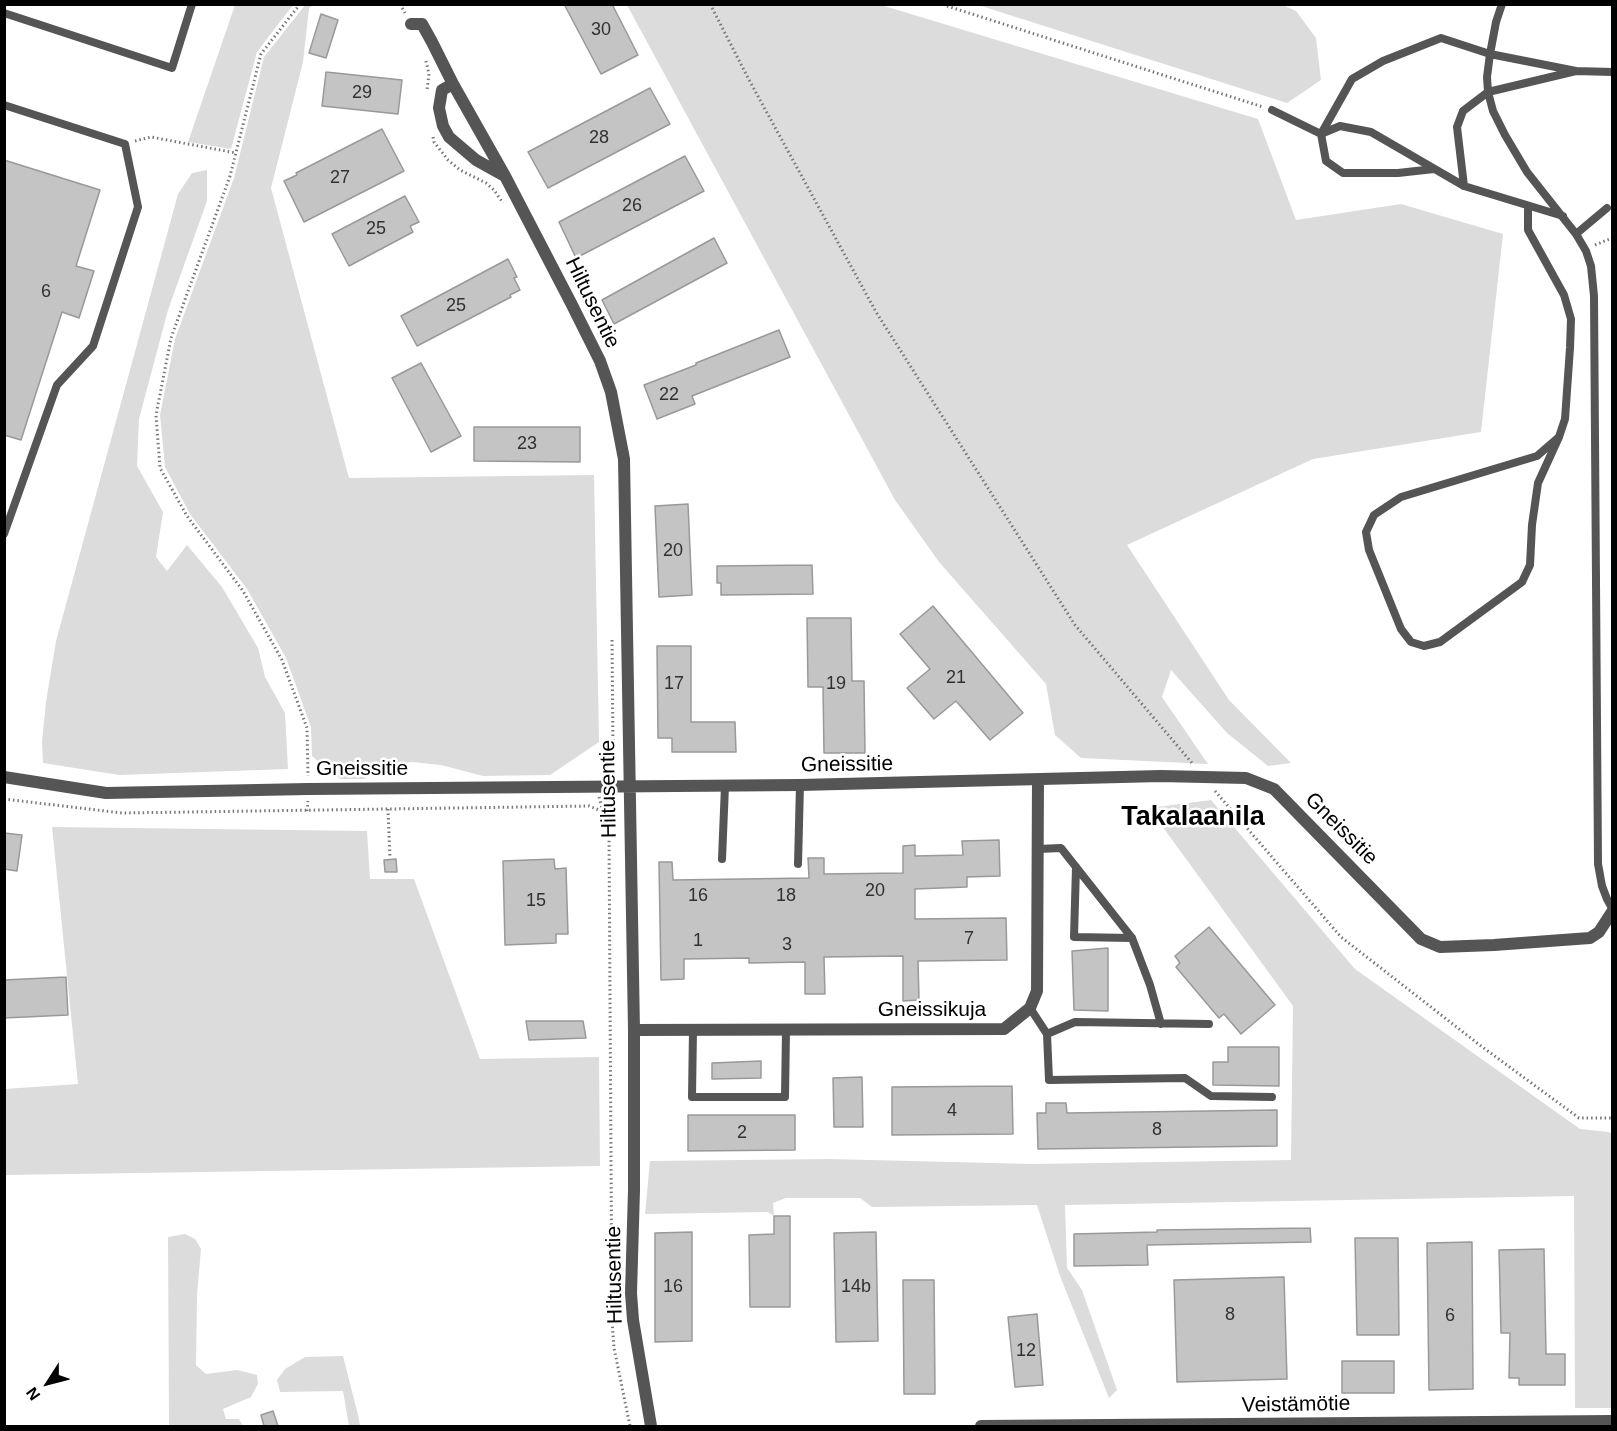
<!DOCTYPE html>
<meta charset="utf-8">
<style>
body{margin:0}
#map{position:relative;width:1617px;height:1431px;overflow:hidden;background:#fff;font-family:Arial,sans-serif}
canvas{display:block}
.frame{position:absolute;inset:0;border:6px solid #000;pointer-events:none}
.north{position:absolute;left:18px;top:1353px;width:60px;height:60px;-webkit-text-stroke:4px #fff;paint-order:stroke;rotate:234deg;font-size:16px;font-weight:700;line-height:24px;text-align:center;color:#000}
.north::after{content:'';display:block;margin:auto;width:21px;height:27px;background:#000;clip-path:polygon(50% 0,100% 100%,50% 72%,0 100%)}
</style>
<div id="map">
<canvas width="1617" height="1431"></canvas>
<div class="frame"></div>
<div class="north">N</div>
</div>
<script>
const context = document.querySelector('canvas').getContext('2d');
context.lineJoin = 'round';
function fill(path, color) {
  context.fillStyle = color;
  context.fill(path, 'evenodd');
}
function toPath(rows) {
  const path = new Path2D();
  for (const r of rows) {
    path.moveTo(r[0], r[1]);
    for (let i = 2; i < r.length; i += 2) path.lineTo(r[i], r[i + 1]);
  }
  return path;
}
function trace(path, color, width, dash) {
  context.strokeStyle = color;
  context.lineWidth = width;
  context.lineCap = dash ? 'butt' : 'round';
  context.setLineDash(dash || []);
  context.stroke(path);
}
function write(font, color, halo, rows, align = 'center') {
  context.font = font + ' Arial,sans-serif';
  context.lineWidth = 5;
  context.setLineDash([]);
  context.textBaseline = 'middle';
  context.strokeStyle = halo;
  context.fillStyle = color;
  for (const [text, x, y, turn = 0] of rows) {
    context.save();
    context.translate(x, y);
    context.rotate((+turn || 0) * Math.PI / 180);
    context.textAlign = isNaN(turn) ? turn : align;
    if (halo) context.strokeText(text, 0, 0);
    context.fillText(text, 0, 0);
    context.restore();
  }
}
const green = toPath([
 [306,4,313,5,309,8,303,62,271,188,349,478,594,475,599,742,550,775,483,776,441,765,412,762,387,766,364,779,341,779,335,776,312,756,311,727,286,658,247,589,190,514,165,467,160,415,175,339,234,178,264,57],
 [235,5,293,5,257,52,231,149,188,142],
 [627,5,881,5,1258,119,1296,220,1401,204,1503,234,1481,432,1313,459,1127,545,1229,700,1291,763,1268,766,1227,733,1171,670,1162,697,1208,764,1081,758,1055,735,1046,684,939,562,895,500],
 [978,5,1283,5,1296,11,1316,38,1321,80,1287,103],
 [207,170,207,201,168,310,139,419,137,466,163,512,156,557,167,571,187,545,222,587,258,648,265,677,285,713,288,769,119,775,43,763,42,741,46,702,56,641,178,194,192,173],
 [1211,800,1355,969,1580,1129,1609,1132,1612,1134,1612,1408,1575,1408,1574,1196,1065,1205,1067,1268,1082,1290,1117,1390,1109,1398,1060,1276,1037,1205,872,1207,860,1198,786,1198,773,1203,774,1216,768,1212,645,1214,650,1161,830,1159,1033,1164,1291,1160,1293,1006,1149,808],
 [52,827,367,831,370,879,414,879,480,1059,599,1057,600,1166,5,1175,5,1089,78,1084],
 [185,1234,195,1239,201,1249,197,1295,196,1365,206,1374,237,1370,257,1375,258,1384,251,1397,223,1409,226,1419,239,1419,243,1426,169,1426,168,1237],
 [343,1356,358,1415,360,1426,349,1426,343,1391,280,1392,277,1380,285,1369,305,1357]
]);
const building = toPath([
 [564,4,612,4,638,55,601,74,564,4],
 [321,14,338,20,326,58,309,53,321,14],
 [326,72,402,80,398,114,322,106,326,72],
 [650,88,670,124,548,188,528,152,650,88],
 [382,129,404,171,304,222,284,181,297,175,296,173,382,129],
 [685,156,704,191,576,258,559,222,685,156],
 [4,160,100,190,76,266,94,271,79,318,62,312,21,440,4,435,4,160],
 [405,196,419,222,410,226,413,232,349,266,332,234,405,196],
 [714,238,727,263,614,324,602,300,714,238],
 [508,259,517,277,514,278,520,290,510,295,511,297,417,346,401,316,508,259],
 [779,330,790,357,692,396,695,404,657,419,644,385,696,365,696,363,779,330],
 [421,363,461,436,431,452,392,378,421,363],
 [474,427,580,427,580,462,474,461,474,427],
 [688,504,692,595,659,597,655,506,688,504],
 [812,565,813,594,721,595,721,583,717,583,717,566,812,565],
 [933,606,1023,713,990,740,956,701,934,719,907,688,930,669,900,634,933,606],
 [807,618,851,618,852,681,864,681,865,753,824,753,823,687,808,687,807,618],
 [657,646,691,646,691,722,735,722,736,752,672,752,672,738,658,738,657,646],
 [4,833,22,835,17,871,4,869,4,833],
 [999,840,1000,876,967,877,967,887,915,889,915,919,1006,918,1007,960,918,961,919,1000,903,1001,903,956,824,957,825,994,805,994,805,962,749,963,749,958,684,959,684,979,661,980,659,862,672,862,673,880,809,878,808,858,824,858,824,874,903,873,903,846,915,845,915,856,963,855,962,841,999,840],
 [396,859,397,872,385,872,384,860,396,859],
 [554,859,555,869,566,868,568,934,556,934,556,943,505,945,503,861,554,859],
 [1209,927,1275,1005,1241,1034,1224,1014,1219,1018,1176,967,1180,963,1175,956,1209,927],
 [1108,948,1108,1011,1074,1010,1072,951,1108,948],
 [66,977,68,1015,4,1018,4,980,66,977],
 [526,1021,583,1021,586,1038,529,1040,526,1021],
 [1228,1047,1279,1047,1279,1086,1213,1085,1213,1062,1228,1062,1228,1047],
 [761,1061,761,1078,712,1079,712,1063,761,1061],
 [862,1077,863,1127,834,1127,833,1078,862,1077],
 [1012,1086,1013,1134,892,1135,892,1087,1012,1086],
 [1046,1103,1066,1103,1067,1113,1277,1110,1277,1146,1038,1149,1037,1113,1046,1113,1046,1103],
 [688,1115,795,1115,795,1150,688,1151,688,1115],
 [774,1216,790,1216,790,1307,750,1307,749,1235,774,1234,774,1216],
 [1310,1228,1311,1242,1147,1245,1148,1265,1074,1266,1074,1234,1157,1232,1157,1230,1310,1228],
 [692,1232,692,1341,655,1342,655,1233,692,1232],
 [876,1232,878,1341,836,1342,834,1233,876,1232],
 [1355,1238,1398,1238,1399,1335,1357,1335,1355,1238],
 [1472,1242,1473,1389,1429,1390,1427,1243,1472,1242],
 [1544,1249,1546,1354,1565,1354,1565,1385,1519,1385,1519,1378,1509,1378,1510,1333,1501,1333,1499,1250,1544,1249],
 [1284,1277,1287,1379,1177,1382,1174,1280,1284,1277],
 [903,1280,934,1280,935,1394,904,1394,903,1280],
 [1037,1314,1043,1385,1015,1387,1008,1317,1037,1314],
 [1342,1361,1394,1361,1394,1393,1342,1393,1342,1361],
 [273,1411,278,1426,264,1426,261,1415,273,1411]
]);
const path = toPath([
 [300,4,261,54,230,176,171,338,156,415,160,468,187,516,243,591,282,660,307,728,308,776],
 [400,4,405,13],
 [710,4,748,78,876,312,1075,625,1192,763],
 [947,6,1263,107],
 [426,61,429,74,427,90],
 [433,137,434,142,448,160,460,170,486,183,494,190,503,203],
 [135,141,151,137,236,153],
 [1595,245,1612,238],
 [602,774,613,750,612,639],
 [1215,791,1341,937,1481,1046,1579,1118,1612,1118],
 [599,797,609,833,612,1321,614,1348,630,1426],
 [4,799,122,813,589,806,604,812,612,819,619,819],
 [388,809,390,858],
 [307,811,308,801]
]);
const service = toPath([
 [1502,4,1496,22,1490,54,1487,77,1488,92,1493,111,1505,135,1527,172,1576,234,1586,251,1591,266,1594,296,1598,864,1602,886,1607,899,1612,908],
 [4,13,172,68,192,4],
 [4,105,125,144,138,207,93,346,57,385,4,534],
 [1272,110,1321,134,1340,126,1371,132,1464,186,1563,216],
 [1434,169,1398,173,1343,173,1326,161,1321,134,1352,79,1383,61,1441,38,1490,54,1576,71],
 [1464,186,1457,127,1463,111,1488,92,1576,71,1612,72],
 [1528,206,1528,230,1564,295,1571,319,1570,348,1565,419,1559,437,1537,456,1401,497,1374,515,1366,532,1369,550,1401,629,1411,642,1424,646,1440,642,1522,582,1530,565,1532,525,1538,483,1559,437],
 [1576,234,1607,208],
 [1038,849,1061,848,1132,938,1150,985,1161,1024],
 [722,859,725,786],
 [798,864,800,785],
 [1076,867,1074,937,1132,938],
 [1030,1008,1047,1034,1049,1080,1185,1078,1211,1096,1272,1097],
 [693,1030,692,1097,785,1097,786,1030],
 [1047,1034,1075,1022,1209,1024]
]);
const minor = toPath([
 [411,24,422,24,432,42,453,84,505,176,571,303,600,361,611,392,624,459,634,1030,634,1190,631,1293,633,1320,651,1426],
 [453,84,442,90,439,108,443,126,449,137,476,160,503,175],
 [4,777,106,793,308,789,800,785,1161,776,1246,778,1274,789,1421,939,1440,947,1494,945,1590,938,1599,932,1612,912],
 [634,1030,1004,1029,1030,1008,1037,991,1038,780],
 [981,1426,1612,1421]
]);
const numberNames = [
 ["30",601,30],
 ["29",362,93],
 ["28",599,138],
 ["27",340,178],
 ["26",632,206],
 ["25",376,229],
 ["6",46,292],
 ["25",456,306],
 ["22",669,395],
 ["23",527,444],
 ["20",673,551],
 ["21",956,678],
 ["17",674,684],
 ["19",836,684],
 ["20",875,891],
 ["16",698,896],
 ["18",786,896],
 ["15",536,901],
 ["7",969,939],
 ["1",698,941],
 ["3",787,945],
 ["4",952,1111],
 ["8",1157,1130],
 ["2",742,1133],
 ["16",673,1287],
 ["14b",856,1287],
 ["8",1230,1315],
 ["6",1450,1316],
 ["12",1026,1351]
];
const streetNames = [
 ["Hiltusentie",592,303,64],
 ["Gneissitie",847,765,-1],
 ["Gneissitie",362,769],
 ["Hiltusentie",609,789,-91],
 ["Gneissitie",1341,829,45],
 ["Gneissikuja",932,1010],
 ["Hiltusentie",615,1275,-91],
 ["Veistämötie",1296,1405,-1]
];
const districtNames = [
 ["Takalaanila",1193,818]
];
fill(green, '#dcdcdc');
fill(building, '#c4c4c4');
trace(building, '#999', 1.5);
trace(path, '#777', 3, [1.5, 3]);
trace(service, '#555', 8);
trace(minor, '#555', 12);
write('18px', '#313131', null, numberNames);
write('21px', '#000', '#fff', streetNames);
write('bold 27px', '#000', '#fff', districtNames);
</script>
